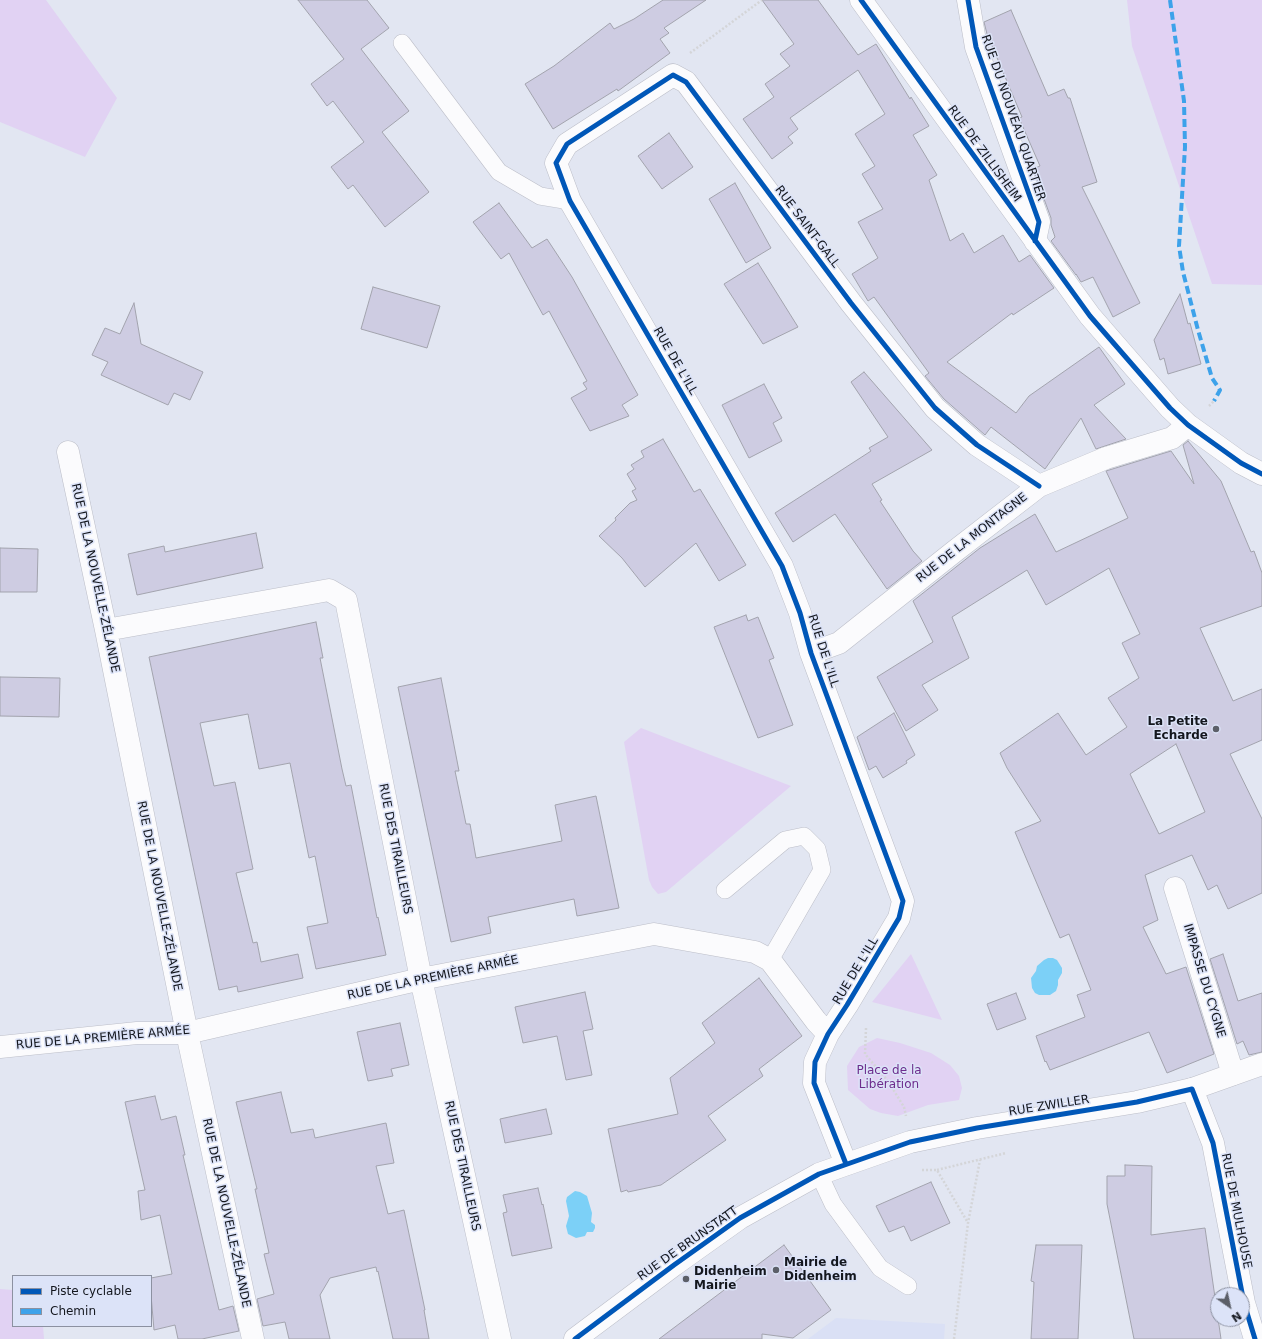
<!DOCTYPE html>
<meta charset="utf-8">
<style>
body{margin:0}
#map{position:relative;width:1262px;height:1339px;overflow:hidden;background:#e2e6f2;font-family:"DejaVu Sans",sans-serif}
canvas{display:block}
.legend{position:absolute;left:12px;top:1275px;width:140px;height:52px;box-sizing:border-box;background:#dce3f8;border:1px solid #8c91a1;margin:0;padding:5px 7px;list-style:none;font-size:12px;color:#14171e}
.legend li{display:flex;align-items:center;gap:8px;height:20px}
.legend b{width:20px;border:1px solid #8c91a1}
.north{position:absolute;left:1210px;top:1287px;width:40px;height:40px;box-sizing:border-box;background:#dce3f8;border:1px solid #8c91a1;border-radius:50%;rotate:146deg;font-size:11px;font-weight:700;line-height:16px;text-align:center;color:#14171e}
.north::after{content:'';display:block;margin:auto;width:14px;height:18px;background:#5c5f68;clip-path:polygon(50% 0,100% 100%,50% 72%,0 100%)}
</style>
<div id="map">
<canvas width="1262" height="1339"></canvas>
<ul class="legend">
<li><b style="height:5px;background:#0057b8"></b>Piste cyclable</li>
<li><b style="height:5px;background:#3da2ea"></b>Chemin</li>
</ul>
<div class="north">N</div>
</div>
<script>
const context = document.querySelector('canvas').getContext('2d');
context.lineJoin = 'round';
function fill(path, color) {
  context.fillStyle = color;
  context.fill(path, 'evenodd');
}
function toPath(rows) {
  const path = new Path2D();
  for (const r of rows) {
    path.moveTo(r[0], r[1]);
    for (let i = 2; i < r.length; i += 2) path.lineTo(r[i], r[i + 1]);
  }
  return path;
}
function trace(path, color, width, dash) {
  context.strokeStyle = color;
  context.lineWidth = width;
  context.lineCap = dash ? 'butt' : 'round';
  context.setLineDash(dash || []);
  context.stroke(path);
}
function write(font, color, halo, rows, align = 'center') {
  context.font = font + ' "DejaVu Sans",sans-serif';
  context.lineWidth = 3;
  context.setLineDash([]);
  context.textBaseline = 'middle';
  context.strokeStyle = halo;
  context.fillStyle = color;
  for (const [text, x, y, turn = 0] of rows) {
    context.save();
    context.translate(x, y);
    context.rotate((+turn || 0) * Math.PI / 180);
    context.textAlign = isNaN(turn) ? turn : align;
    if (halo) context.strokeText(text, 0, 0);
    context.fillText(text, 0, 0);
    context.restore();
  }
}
const built = toPath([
 [836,1318,945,1324,944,1339,808,1339]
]);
const green = toPath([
 [0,0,46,0,117,98,85,157,0,122],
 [1127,0,1262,0,1262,285,1212,284,1132,46],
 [641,728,791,786,666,892,658,894,652,887,649,880,624,742],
 [911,954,942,1020,872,1002],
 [877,1038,900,1043,931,1053,950,1065,959,1076,962,1088,959,1100,928,1105,898,1116,881,1113,870,1109,848,1090,847,1066,859,1047],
 [0,1289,13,1290,13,1326,43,1326,44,1339,0,1339]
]);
const water = toPath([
 [1048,958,1053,958,1057,960,1062,968,1062,973,1058,980,1058,985,1056,991,1050,995,1039,995,1035,993,1032,988,1031,978,1036,971,1037,966,1044,960],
 [575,1191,580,1192,587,1196,592,1213,591,1222,595,1225,595,1228,593,1232,587,1232,585,1236,576,1238,568,1234,566,1226,569,1216,566,1201,567,1197]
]);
const building = toPath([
 [298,0,367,0,389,28,361,49,409,111,382,132,429,192,385,227,353,185,348,189,331,167,364,142,333,101,327,106,311,84,344,59,298,0],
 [663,0,706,0,664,28,669,33,660,39,670,53,618,91,617,89,553,129,525,84,554,66,610,23,614,29,634,19,663,0],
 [762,0,818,0,858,55,876,44,910,99,911,97,929,126,913,135,937,175,929,180,950,241,963,233,974,253,1003,235,1019,262,1030,255,1054,288,1013,315,1012,313,947,362,1016,413,1029,396,1099,347,1125,384,1094,405,1126,439,1096,449,1081,418,1045,469,991,427,985,435,944,399,925,376,929,373,874,297,868,301,852,274,878,258,858,222,883,209,862,174,875,166,855,134,885,114,858,70,790,118,798,129,788,137,793,143,772,159,743,119,774,97,765,84,790,66,780,54,794,44,762,0],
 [1011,10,1048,96,1064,89,1068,98,1070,98,1097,182,1082,187,1140,303,1113,317,1093,277,1081,282,1076,274,1076,275,1051,241,1055,237,1051,225,1051,218,1033,169,1040,166,1019,118,1022,117,987,34,984,22,1011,10],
 [669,133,693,167,662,189,638,156,669,133],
 [735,183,771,248,746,263,709,199,735,183],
 [499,203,532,248,547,239,572,277,638,395,622,405,629,416,590,431,571,398,587,389,583,383,587,381,549,311,543,315,509,253,501,259,473,222,499,203],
 [758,263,798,327,763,344,724,284,758,263],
 [373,287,440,306,427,348,361,329,373,287],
 [1180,294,1188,324,1190,323,1201,364,1168,374,1164,358,1160,360,1154,340,1180,294],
 [134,303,141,344,203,372,190,400,174,393,168,405,101,375,108,362,92,355,105,328,120,334,134,303],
 [864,372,932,450,872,484,882,500,880,501,913,551,922,561,887,589,835,514,793,542,775,513,871,451,869,448,888,437,851,382,864,372],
 [764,384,782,418,773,423,782,441,749,458,722,405,764,384],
 [663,439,694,492,700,489,746,565,719,581,696,543,645,587,622,558,599,536,616,520,615,518,630,503,637,500,632,491,636,489,627,474,634,469,631,465,644,457,641,451,663,439],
 [1188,441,1221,481,1251,552,1254,551,1262,573,1262,606,1200,628,1233,701,1262,689,1262,740,1230,754,1262,819,1262,893,1228,909,1217,885,1208,890,1192,855,1145,875,1158,920,1143,927,1166,974,1186,967,1214,1054,1167,1073,1149,1032,1050,1070,1046,1061,1045,1062,1036,1036,1085,1017,1077,995,1091,990,1069,934,1060,938,1015,832,1041,821,1007,768,1000,753,1058,713,1086,755,1127,727,1108,698,1139,678,1122,643,1140,634,1109,568,1046,605,1027,570,952,617,969,658,922,685,938,710,906,731,877,677,933,642,913,601,980,548,1035,514,1056,552,1128,518,1106,471,1171,451,1194,484,1183,445,1188,441],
 [1176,744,1205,812,1159,834,1130,774,1176,744],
 [256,533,263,568,137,595,128,554,164,546,165,552,256,533],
 [0,548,38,549,37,592,0,592,0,548],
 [746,615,748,621,758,617,774,658,769,660,793,725,758,738,714,627,746,615],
 [316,622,323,658,320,658,342,769,346,786,351,785,377,918,378,917,386,955,316,969,307,927,328,923,315,856,309,858,290,763,259,769,248,714,200,723,214,786,235,782,253,869,236,873,253,943,257,942,261,962,298,954,303,978,238,992,237,986,219,990,149,657,316,622],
 [0,677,60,678,59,717,0,716,0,677],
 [441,678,459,771,455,771,466,824,470,824,476,858,562,841,555,805,596,796,619,908,577,916,574,899,488,917,491,933,451,942,398,687,441,678],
 [894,713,915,755,906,761,907,763,883,778,876,766,869,770,857,737,894,713],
 [1223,954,1238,1001,1262,993,1262,1052,1249,1055,1243,1041,1237,1044,1210,959,1223,954],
 [759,978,802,1036,759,1069,763,1076,708,1116,726,1140,661,1185,628,1192,627,1190,621,1192,608,1129,678,1114,670,1078,715,1043,702,1023,759,978],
 [585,992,593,1029,583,1031,592,1075,566,1080,557,1036,523,1043,515,1007,585,992],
 [1016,993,1026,1019,997,1030,987,1004,1016,993],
 [400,1023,409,1065,391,1069,393,1076,368,1081,357,1032,400,1023],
 [281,1092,291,1133,313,1129,315,1138,386,1123,394,1163,376,1166,388,1214,404,1210,425,1310,424,1310,429,1339,393,1339,378,1271,377,1272,376,1267,330,1278,320,1295,330,1339,289,1339,285,1322,263,1326,257,1299,274,1294,264,1254,269,1253,255,1189,257,1189,236,1102,281,1092],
 [155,1096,161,1120,176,1116,185,1155,183,1155,219,1310,233,1306,239,1331,202,1339,178,1339,175,1325,154,1330,151,1295,151,1278,172,1274,160,1215,141,1220,138,1191,145,1190,125,1102,155,1096],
 [546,1109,552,1134,505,1143,500,1119,546,1109],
 [1125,1165,1152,1166,1151,1235,1205,1228,1221,1339,1134,1339,1107,1204,1107,1176,1125,1176,1125,1165],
 [931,1182,950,1223,911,1241,904,1226,889,1232,876,1206,931,1182],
 [538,1188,542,1205,543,1204,552,1248,512,1256,503,1213,507,1212,503,1195,538,1188],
 [784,1245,831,1310,793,1338,762,1334,762,1339,659,1339,784,1245],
 [1036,1245,1082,1245,1078,1339,1031,1339,1034,1282,1031,1281,1036,1245]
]);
const path = toPath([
 [690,53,762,0],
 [1209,406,1214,401],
 [866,1028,865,1054,888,1081,904,1107,906,1116],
 [922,1170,937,1170,968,1223],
 [937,1170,1006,1153],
 [954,1339,968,1223,980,1160]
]);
const lane = toPath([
 [402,43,499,172,540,196,570,201],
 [725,890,785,840,804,836,817,849,822,870,770,960],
 [819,1174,833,1204,880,1268,908,1286]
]);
const street = toPath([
 [861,0,1090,316,1170,408,1188,425,1241,463,1262,474],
 [968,0,976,47,1039,222,1035,241],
 [68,452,106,630,187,1033,253,1339],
 [106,630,329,590,346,600,421,979,500,1339],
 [811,653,839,643,955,551,1039,486,1106,458,1172,438,1188,425],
 [1175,888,1233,1074],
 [0,1047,137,1033,187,1033,421,979,654,934,755,952,770,960,816,1021,828,1034],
 [1192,1089,1213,1143,1244,1303,1255,1339],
 [846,1164,814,1083,815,1062,828,1034,847,1005,899,918,903,901,811,653,800,613,782,566,570,201,556,163,567,144,673,75,686,82,851,303,935,408,977,445,1039,486]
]);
const secondary = toPath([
 [575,1339,674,1265,740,1218,819,1174,910,1142,977,1128,1137,1102,1192,1089,1262,1064]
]);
const quiet = toPath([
 [1170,0,1184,101,1185,147,1179,246,1183,272,1198,330,1212,378,1220,390,1214,401]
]);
const cycleway = toPath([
 [861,0,1090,316,1170,408,1188,425,1241,463,1262,474],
 [968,0,976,47,1039,222,1035,241],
 [846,1164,814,1083,815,1062,828,1034,847,1005,899,918,903,901,811,653,800,613,782,566,570,201,556,163,567,144,673,75,686,82,851,303,935,408,977,445,1039,486],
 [575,1339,674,1265,740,1218,819,1174,910,1142,977,1128,1137,1102,1192,1089,1213,1143,1244,1303,1255,1339]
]);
const markers = [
 [1216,729,4,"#5c5f68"],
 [776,1270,4,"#5c5f68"],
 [686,1279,4,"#5c5f68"]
];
const streetNames = [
 ["RUE DU NOUVEAU QUARTIER",1013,118,71],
 ["RUE DE ZILLISHEIM",984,154,54],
 ["RUE SAINT-GALL",807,227,53],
 ["RUE DE L'ILL",675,361,60],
 ["RUE DE LA MONTAGNE",972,538,-38],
 ["RUE DE LA NOUVELLE-ZÉLANDE",95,578,78],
 ["RUE DE L'ILL",823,651,72],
 ["RUE DES TIRAILLEURS",395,849,79],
 ["RUE DE LA NOUVELLE-ZÉLANDE",159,896,79],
 ["RUE DE L'ILL",856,971,-59],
 ["RUE DE LA PREMIÈRE ARMÉE",433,978,-12],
 ["IMPASSE DU CYGNE",1204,981,73],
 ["RUE DE LA PREMIÈRE ARMÉE",103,1038,-5],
 ["RUE ZWILLER",1049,1106,-9],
 ["RUE DES TIRAILLEURS",462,1166,78],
 ["RUE DE MULHOUSE",1236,1211,79],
 ["RUE DE LA NOUVELLE-ZÉLANDE",226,1213,78],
 ["RUE DE BRUNSTATT",688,1244,-35]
];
const poiNames = [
 ["La Petite",1208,722,"right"],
 ["Echarde",1208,736,"right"],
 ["Mairie de",784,1263],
 ["Didenheim",784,1277],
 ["Didenheim",694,1272],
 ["Mairie",694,1286]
];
const parkNames = [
 ["Place de la",889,1071],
 ["Libération",889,1085]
];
fill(built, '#dae0f5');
fill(green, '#e1d2f3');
fill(water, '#7cd0f7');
fill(building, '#cecce2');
trace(building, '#a2a3ad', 1);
trace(lane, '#bcbec8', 18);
trace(street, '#bcbec8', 23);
trace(secondary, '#bcbec8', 23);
trace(path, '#d4d5d8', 2.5, [2, 2]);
trace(lane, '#fbfbfd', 17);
trace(street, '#fbfbfd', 22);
trace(secondary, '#fbfbfd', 22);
trace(quiet, '#3da2ea', 4, [8, 4]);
trace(cycleway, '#0057b8', 5);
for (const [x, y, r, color] of markers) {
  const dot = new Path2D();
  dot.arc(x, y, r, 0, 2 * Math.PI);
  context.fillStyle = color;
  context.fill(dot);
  trace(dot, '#dce3f8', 1.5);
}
write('12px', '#14171e', '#dce3f8', streetNames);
write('bold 12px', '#14171e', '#dce3f8', poiNames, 'left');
write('12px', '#6d2d8d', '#dce3f8', parkNames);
</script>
